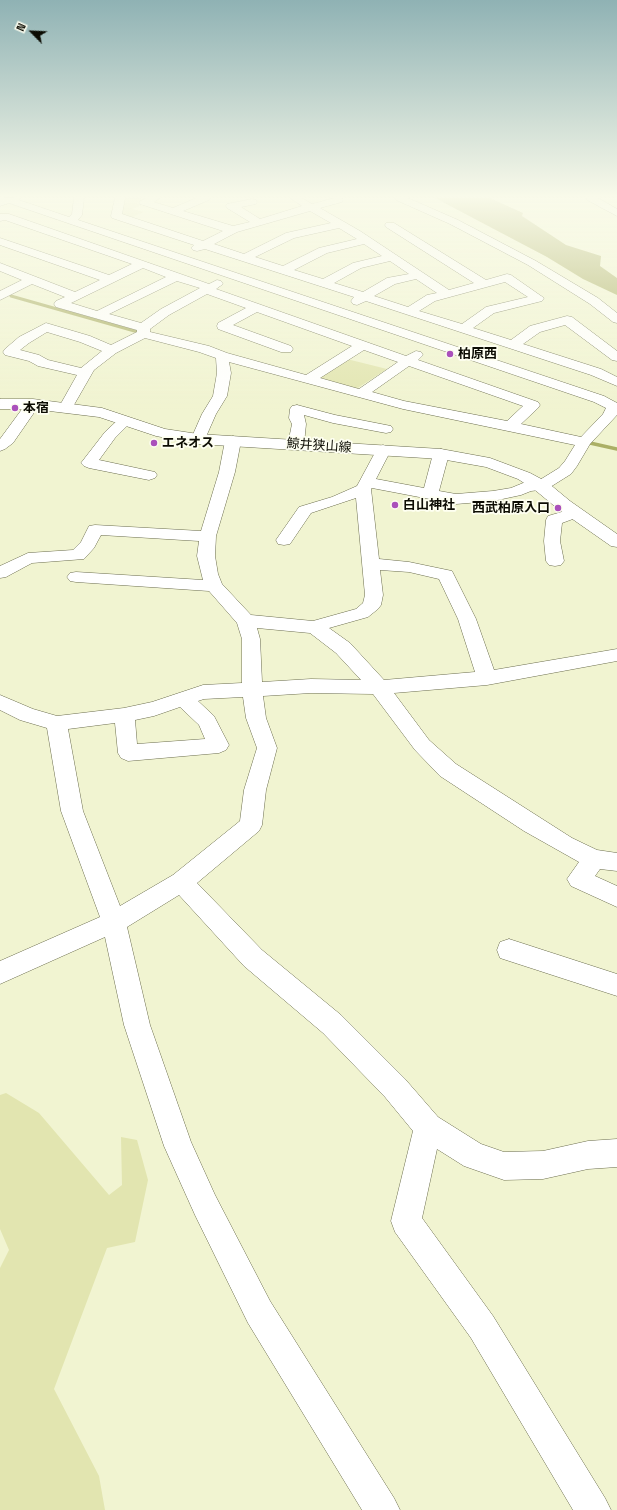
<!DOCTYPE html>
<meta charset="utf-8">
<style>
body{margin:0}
#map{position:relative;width:617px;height:1510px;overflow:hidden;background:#f1f4d1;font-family:"Space Grotesk",sans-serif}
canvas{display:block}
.north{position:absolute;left:12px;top:12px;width:40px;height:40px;-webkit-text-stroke:3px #fefff1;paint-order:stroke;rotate:294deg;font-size:11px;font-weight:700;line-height:16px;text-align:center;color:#0c0c03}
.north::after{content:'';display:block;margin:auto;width:14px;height:18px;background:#0c0c03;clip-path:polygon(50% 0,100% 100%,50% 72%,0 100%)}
</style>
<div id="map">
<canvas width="617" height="1510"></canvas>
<div class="north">N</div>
</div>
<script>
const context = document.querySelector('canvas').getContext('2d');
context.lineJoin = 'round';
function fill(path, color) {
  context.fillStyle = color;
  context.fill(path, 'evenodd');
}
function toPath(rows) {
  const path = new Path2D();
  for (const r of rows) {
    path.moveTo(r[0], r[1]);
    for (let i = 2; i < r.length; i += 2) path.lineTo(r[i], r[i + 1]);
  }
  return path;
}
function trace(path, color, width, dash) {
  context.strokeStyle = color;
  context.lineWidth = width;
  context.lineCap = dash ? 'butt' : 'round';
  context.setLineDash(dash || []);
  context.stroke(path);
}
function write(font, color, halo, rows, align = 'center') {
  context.font = font + ' "Space Grotesk","Noto Sans JP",sans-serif';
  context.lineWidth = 3.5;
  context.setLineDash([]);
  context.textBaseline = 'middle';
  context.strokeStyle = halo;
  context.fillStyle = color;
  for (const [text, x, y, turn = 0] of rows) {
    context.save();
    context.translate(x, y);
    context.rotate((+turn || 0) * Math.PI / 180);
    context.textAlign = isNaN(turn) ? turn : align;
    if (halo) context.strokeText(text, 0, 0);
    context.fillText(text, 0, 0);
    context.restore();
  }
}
const green = toPath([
 [123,198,139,198,146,200,137,203,142,205,132,209,144,212,130,218,120,215],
 [347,359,387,369,356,389,316,379],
 [6,1093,39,1113,109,1195,122,1185,121,1137,137,1140,148,1180,135,1242,107,1248,54,1389,99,1476,105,1510,0,1510,0,1268,9,1250,0,1229,0,1095]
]);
const water = toPath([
 [435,198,490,198,523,213,522,216,566,245,601,256,600,266,617,278,617,295,583,279,547,257]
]);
const streamFar1 = toPath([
 [11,296,138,332]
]);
const stream = toPath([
 [590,443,617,449]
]);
const minor = toPath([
 [0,198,13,198,69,217,72,214,74,198,84,198,82,215,78,220,604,396,617,403,617,415,590,444,577,466,571,474,547,489,531,491,521,495,493,501,456,504,372,488,371,489,379,559,409,562,452,571,476,619,494,670,617,649,617,661,487,685,394,693,429,740,456,764,572,838,597,850,617,853,617,871,600,869,595,876,617,886,617,907,571,886,567,879,579,862,524,831,440,776,415,750,373,694,311,693,263,696,266,718,277,748,266,790,262,825,259,831,197,883,262,950,341,1015,405,1079,438,1117,481,1144,504,1152,543,1151,588,1141,617,1139,617,1167,588,1169,543,1179,504,1180,464,1166,437,1149,422,1218,493,1316,605,1498,611,1510,573,1510,471,1338,395,1232,391,1221,413,1131,385,1097,323,1033,244,966,179,895,127,927,150,1025,191,1142,215,1195,270,1301,394,1498,400,1510,362,1510,248,1323,195,1215,164,1146,124,1025,105,937,0,984,0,961,100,917,61,811,47,728,20,720,0,710,0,695,33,709,57,716,124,708,152,702,203,685,242,683,242,639,237,623,209,591,76,582,70,581,67,577,70,573,76,572,203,580,197,556,199,541,101,535,94,548,84,559,32,563,6,577,0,578,0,566,28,553,73,550,81,542,89,526,95,525,201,531,219,472,225,441,228,438,233,436,238,438,241,441,235,472,216,536,215,556,218,574,222,584,251,615,313,621,356,609,363,603,365,595,356,498,311,513,290,544,284,545,278,544,276,540,299,507,332,497,357,486,378,447,383,445,388,447,391,450,376,479,424,488,433,454,436,451,441,449,446,451,449,454,439,491,456,494,493,491,511,488,528,481,538,481,559,468,565,461,575,445,403,409,229,362,231,373,227,396,216,414,205,439,203,442,198,443,193,442,191,439,202,414,213,396,217,373,216,358,199,352,145,338,116,353,94,370,71,410,66,411,61,410,59,407,77,375,38,366,29,361,5,355,3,352,5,349,19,337,46,323,90,336,111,345,137,332,137,330,56,307,54,304,56,301,65,297,32,284,0,300,0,291,22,280,0,271,0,263,75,292,100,280,0,245,0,238,109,275,132,264,5,220,0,221,0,214,9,214,209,284,217,280,221,281,223,284,216,289,406,356,416,351,421,352,423,355,418,360,538,402,540,405,538,408,521,424,581,437,603,414,606,408,594,402,0,200,0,198],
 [143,268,166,277,97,311,71,303,143,268],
 [177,281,200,288,161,309,141,323,109,314,177,281],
 [207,294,246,308,218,323,217,326,218,329,281,352,291,352,293,349,291,346,233,325,257,312,352,346,306,375,227,353,209,346,150,332,150,329,169,315,207,294],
 [47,332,80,342,102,351,81,368,48,360,39,355,20,350,29,343,47,332],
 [364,350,398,362,359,389,320,378,364,350],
 [409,366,523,406,507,421,404,401,372,392,409,366],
 [380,570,409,572,439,579,458,619,475,672,384,680,350,643,329,628,368,617,378,609,381,605,383,595,380,570],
 [257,628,310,633,336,653,361,680,311,679,262,682,260,639,257,628],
 [243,697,246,718,257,748,244,790,240,821,173,875,120,906,83,811,68,729,115,723,118,753,121,758,128,761,219,753,226,750,229,745,214,716,198,701,204,699,243,697],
 [180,707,199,725,205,739,137,744,135,720,154,716,180,707],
 [115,198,125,198,122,214,203,241,223,231,140,204,139,202,146,198,160,198,154,202,173,208,196,198,210,198,209,200,183,211,233,226,250,222,227,208,226,206,227,204,252,199,256,200,257,202,256,204,241,207,260,219,302,206,290,198,302,198,312,204,334,198,342,198,343,200,342,202,320,208,360,231,449,290,474,283,386,227,385,225,386,223,394,223,486,280,507,274,511,275,544,298,542,301,494,313,473,328,511,340,530,326,567,316,572,317,617,351,617,361,612,360,565,325,540,332,523,344,601,369,617,377,617,386,591,375,366,301,357,305,353,304,351,301,354,297,205,249,197,251,193,250,191,248,194,245,112,218,111,216,115,198],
 [310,211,331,223,286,233,244,254,214,244,237,232,310,211],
 [339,228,357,239,319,248,283,266,255,257,294,238,339,228],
 [364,244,382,256,353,263,323,279,294,270,327,253,364,244],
 [390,261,409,274,387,278,363,292,334,283,361,268,390,261],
 [416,279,437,293,427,295,408,307,374,296,395,284,416,279],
 [505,282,528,297,486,307,462,324,419,311,435,301,505,282],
 [395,198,408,198,458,220,536,261,598,298,617,313,617,323,613,322,590,304,528,265,450,224,396,200,395,198],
 [586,198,598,198,617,209,617,216,587,200,586,198],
 [33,400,38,401,40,404,13,443,5,449,0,451,0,439,28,401,33,400],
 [297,405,335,415,391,426,393,429,391,432,386,433,333,423,304,415,306,424,304,444,301,447,296,449,291,447,288,444,292,424,289,418,290,409,292,406,297,405],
 [125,417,130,418,132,421,115,438,99,460,155,472,157,475,155,478,149,480,89,468,84,466,81,463,105,432,120,418,125,417],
 [575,508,581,510,583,513,581,516,562,523,560,541,564,561,561,565,555,566,549,565,546,561,544,541,546,520,548,516,575,508],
 [509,939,617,974,617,996,500,958,497,950,500,942,509,939]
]);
const major = toPath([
 [5,198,20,198,19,200,0,206,0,199,5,198],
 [0,399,33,399,102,408,165,429,198,434,441,449,490,458,530,473,547,482,570,501,617,534,617,547,611,546,558,509,535,490,518,479,486,467,441,459,198,444,156,436,99,417,33,409,0,409,0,399]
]);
const markers = [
 [450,354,4,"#aa50bb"],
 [15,408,4,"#aa50bb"],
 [154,443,4,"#aa50bb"],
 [395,505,4,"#aa50bb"],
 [558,508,4,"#aa50bb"]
];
const farPoinames = [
 ["柏原西",458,354],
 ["本宿",23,408],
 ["エネオス",162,443],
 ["白山神社",403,505],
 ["西武柏原入口",550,508,"right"]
];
const farStreetnames = [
 ["鯨井狭山線",319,446,4]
];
fill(green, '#e2e5b0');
fill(water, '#abaf65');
trace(streamFar1, '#abaf65', 3);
trace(stream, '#abaf65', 3.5);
trace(minor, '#6c6e4f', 1);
trace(major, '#6c6e4f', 1);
fill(minor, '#fff');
fill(major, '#fff');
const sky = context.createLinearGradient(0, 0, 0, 409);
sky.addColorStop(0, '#8fb2b4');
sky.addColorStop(0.48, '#f9faea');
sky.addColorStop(1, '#f9faea00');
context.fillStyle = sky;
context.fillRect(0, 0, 617, 409);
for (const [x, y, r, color] of markers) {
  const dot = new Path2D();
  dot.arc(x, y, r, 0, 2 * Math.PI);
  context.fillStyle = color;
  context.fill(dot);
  trace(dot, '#fefff1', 1.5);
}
write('bold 13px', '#0c0c03', '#fefff1', farPoinames, 'left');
write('13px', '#0c0c03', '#fefff1', farStreetnames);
</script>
